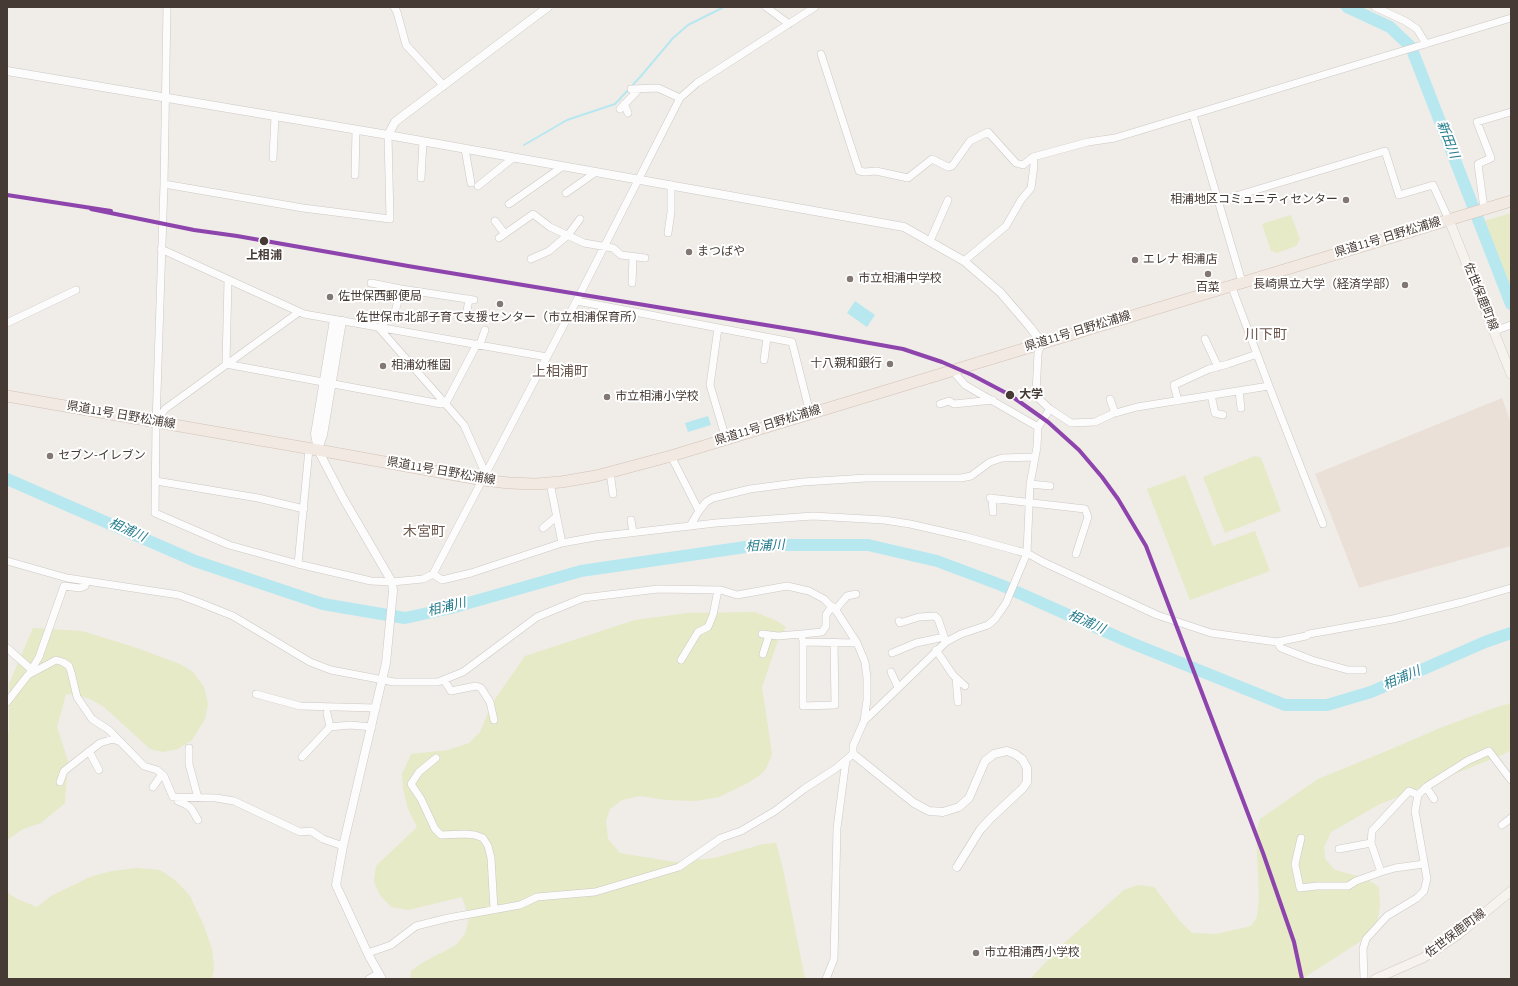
<!DOCTYPE html>
<meta charset="utf-8">
<style>
body{margin:0}
#map{position:relative;width:1518px;height:986px;overflow:hidden;background:#f0ece8;font-family:"Source Sans 3",sans-serif}
canvas{display:block}
.frame{position:absolute;inset:0;border:8px solid #463a34;pointer-events:none}
</style>
<div id="map">
<canvas width="1518" height="986"></canvas>
<div class="frame"></div>
</div>
<script>
const context = document.querySelector('canvas').getContext('2d');
context.lineJoin = 'round';
function fill(path, color) {
  context.fillStyle = color;
  context.fill(path, 'evenodd');
}
function toPath(rows) {
  const path = new Path2D();
  for (const r of rows) {
    path.moveTo(r[0], r[1]);
    for (let i = 2; i < r.length; i += 2) path.lineTo(r[i], r[i + 1]);
  }
  return path;
}
function trace(path, color, width, dash) {
  context.strokeStyle = color;
  context.lineWidth = width;
  context.lineCap = dash ? 'butt' : 'round';
  context.setLineDash(dash || []);
  context.stroke(path);
}
function write(font, color, halo, rows, align = 'center') {
  context.font = font + ' "Source Sans 3","Noto Sans JP",sans-serif';
  context.lineWidth = 4;
  context.setLineDash([]);
  context.textBaseline = 'middle';
  context.strokeStyle = halo;
  context.fillStyle = color;
  for (const [text, x, y, turn = 0] of rows) {
    context.save();
    context.translate(x, y);
    context.rotate((+turn || 0) * Math.PI / 180);
    context.textAlign = isNaN(turn) ? turn : align;
    if (halo) context.strokeText(text, 0, 0);
    context.fillText(text, 0, 0);
    context.restore();
  }
}
const education = toPath([
 [1502,398,1511,423,1511,546,1359,588,1315,474]
]);
const green = toPath([
 [1511,213,1511,292,1484,221],
 [1291,215,1300,239,1296,246,1277,253,1271,251,1262,224],
 [1255,456,1261,458,1281,511,1225,533,1203,477],
 [1185,475,1213,546,1255,531,1270,571,1190,600,1147,489],
 [755,612,777,621,786,627,777,643,762,687,772,754,766,769,760,775,748,783,719,797,696,801,666,800,640,796,622,800,610,809,606,821,608,839,620,853,674,862,714,858,764,844,776,843,783,869,805,979,410,979,411,971,422,963,456,945,465,934,469,918,462,897,408,910,391,907,380,895,374,882,376,866,417,827,408,809,403,789,402,774,411,754,448,750,469,743,480,732,491,705,525,656,635,620,687,613],
 [33,628,82,631,134,647,180,664,193,672,204,687,208,704,205,719,192,740,178,749,163,752,150,749,104,707,90,699,77,695,66,694,57,727,68,761,65,803,41,823,23,829,7,840,7,738,9,731,9,684],
 [1511,703,1511,750,1504,754,1380,804,1331,832,1324,847,1325,859,1335,870,1365,878,1379,887,1380,906,1376,929,1358,943,1302,979,1030,979,1062,945,1124,890,1138,885,1154,887,1179,920,1192,933,1216,934,1251,926,1257,917,1259,896,1256,833,1260,819,1318,779,1389,750,1440,728,1491,709],
 [137,868,160,870,175,880,190,896,204,926,212,949,214,969,212,979,7,979,7,892,17,899,37,907,51,896,90,877,112,871]
]);
const water = toPath([
 [855,301,875,315,867,327,847,313],
 [708,416,711,425,688,432,685,423]
]);
const stream = toPath([
 [524,145,567,120,615,104,641,76,673,38,688,25,724,7]
]);
const river = toPath([
 [1347,7,1390,27,1411,47,1511,304],
 [7,479,195,561,323,604,405,618,451,608,581,571,759,545,868,545,937,561,1001,585,1129,642,1285,705,1327,705,1371,692,1485,642,1511,633]
]);
const minor = toPath([
 [167,7,164,184,156,423,155,513,229,545,298,564,371,581,392,582,423,579,433,574,580,294,680,98,697,83,815,7],
 [394,7,397,12,406,45,444,86],
 [766,7,789,24],
 [1375,7,1405,21,1417,29,1426,44],
 [821,54,859,171,865,172,876,171,908,178,932,159,948,167,952,166,970,141,988,132,1016,163,1023,165,1033,157,1088,142,1115,138,1511,18],
 [631,89,658,88,680,98],
 [624,104,628,113],
 [620,109,639,89],
 [1193,115,1242,282],
 [465,149,471,183],
 [273,158,275,116],
 [355,175,356,130],
 [421,178,423,142],
 [164,184,303,208,390,219,388,135],
 [478,186,513,158],
 [566,193,596,172],
 [1219,201,1385,151,1399,195,1433,185,1449,220],
 [509,204,562,167],
 [1484,209,1478,164,1491,158,1477,122,1511,112],
 [495,221,505,234],
 [668,233,671,212,671,185],
 [499,238,533,214,550,227,584,243,613,248,621,255,645,258],
 [930,241,948,200],
 [161,249,304,314,547,357],
 [531,259,549,251,568,235,580,219],
 [964,261,1006,226,1021,200,1031,188,1034,165,1033,157],
 [371,283,401,289,395,312,379,328],
 [632,283,633,257],
 [401,289,474,300],
 [577,301,792,342,810,413],
 [467,311,469,299],
 [7,323,76,290],
 [379,328,464,425,483,468,483,478],
 [718,328,710,385,726,439],
 [1494,331,1511,325],
 [1205,339,1218,367],
 [480,344,485,330],
 [764,360,767,338],
 [226,364,441,404,446,403],
 [226,364,228,280],
 [952,370,965,385,1038,427],
 [1269,386,1323,524],
 [1239,391,1241,408],
 [1211,395,1215,413,1223,415],
 [1110,399,1115,413],
 [1178,401,1174,385,1209,369,1228,364,1257,354],
 [446,403,477,344],
 [940,404,949,401,954,404,993,400],
 [1050,409,1071,423,1095,422,1112,414,1137,407,1269,386,1231,285],
 [156,422,165,409,299,312],
 [671,456,699,511,706,502,713,498,750,489,803,482,866,478,961,478,971,476,990,462,1002,458,1035,457],
 [610,472,613,494],
 [156,481,258,498,304,509],
 [550,483,562,543],
 [1030,484,1050,486],
 [990,498,1085,509,1088,517,1076,554],
 [992,498,993,512],
 [631,520,633,532],
 [690,526,699,511],
 [543,528,556,517],
 [7,561,67,578,179,595,198,602,233,616,310,662,331,670,394,682,438,682,463,672,537,617,583,598,658,589,721,590,737,595,787,586,809,591,824,599,837,612,857,643,865,662,867,678,867,700,864,721,853,746,853,754,835,769,804,789,775,811,741,831,721,838,679,867,595,892,537,897,520,905,448,918,416,926,391,945,368,953],
 [298,564,309,449],
 [433,574,442,580,471,573,562,543,595,537,716,523,813,516,884,520,910,524,967,537,1018,551,1027,553,1043,562,1157,615,1211,633,1277,642,1306,636,1309,634,1393,619,1462,602,1511,588],
 [835,610,847,596,856,594],
 [899,621,900,623,919,617,935,616,938,619,946,642],
 [762,634,778,636,802,634,802,638],
 [802,634,822,632,826,626,826,615,832,606],
 [834,642,835,705,803,706,803,642,857,643],
 [1277,642,1281,648,1312,660,1348,670,1363,670],
 [7,648,32,670],
 [936,650,953,675,965,686],
 [892,653,916,643,944,637],
 [763,654,769,635],
 [681,660,698,632,708,627,713,615,718,590],
 [891,672,898,687],
 [29,674,39,657,64,586,80,588,85,586,87,581],
 [956,678,958,702],
 [444,680,451,691,476,686,481,688,490,702,494,720],
 [256,694,300,706,376,708],
 [7,702,28,675,56,660,63,662,69,666,71,672,77,697,92,719,109,730,144,766,157,770,164,776,173,797,216,798,234,801,300,832,311,831,323,839,343,846],
 [327,713,330,727],
 [864,721,946,642,961,634,988,625,995,619,1006,603,1027,553,1030,484,1037,447,1038,427,1050,409,1039,399,1036,394,1038,353,1042,343],
 [189,748,189,764,198,798],
 [89,751,99,770],
 [302,757,330,727,350,725,372,727],
 [436,758,419,772,411,784,421,799,435,829,441,835,465,834,475,835,483,838,488,846,491,858,494,909],
 [60,782,64,771,100,743,113,739,121,742],
 [153,787,162,774],
 [1426,787,1434,799],
 [1418,795,1409,791,1372,831,1371,843,1381,872,1395,868,1424,864],
 [179,798,178,801,185,804,191,808,198,820],
 [1502,825,1511,818],
 [1301,838,1295,864,1300,888,1317,886,1348,886,1356,881,1381,872],
 [1339,849,1371,843],
 [369,979,379,973],
 [826,979,834,959,837,828,846,760],
 [1364,979,1363,949,1366,939,1387,916,1417,898,1424,891,1427,879,1415,811,1418,795,1426,787,1467,761,1489,751,1511,780]
]);
const tertiary = toPath([
 [7,71,388,135,904,227,964,261,1000,292,1030,327,1042,343],
 [388,135,395,122,404,115,548,7],
 [334,320,315,434,318,450,343,498,392,582,393,591,386,663,343,846,336,885,369,956,382,979],
 [318,449,323,435,342,321],
 [853,754,914,803,929,811,943,812,959,807,969,798,985,761,994,754,1007,751,1015,754,1022,759,1027,768,1027,782,1023,788,991,818,980,830,957,867]
]);
const secondary = toPath([
 [1449,220,1511,374],
 [1375,979,1423,958,1459,934,1511,891]
]);
const primary = toPath([
 [7,396,318,450,483,480,509,483,536,484,561,482,596,476,671,456,1511,201]
]);
const rail1 = toPath([
 [7,195,111,211],
 [91,209,194,230,237,236,408,266,808,332,903,349,942,362,972,375,1010,395,1048,422,1079,450,1102,477,1118,499,1146,546,1263,853,1294,942,1302,979]
]);
const markers = [
 [1346,200,4,"#827873"],
 [264,241,5,"#463a34"],
 [689,252,4,"#827873"],
 [1135,260,4,"#827873"],
 [1208,274,4,"#827873"],
 [850,279,4,"#827873"],
 [1405,285,4,"#827873"],
 [330,297,4,"#827873"],
 [500,304,4,"#827873"],
 [890,364,4,"#827873"],
 [383,366,4,"#827873"],
 [1010,395,5,"#463a34"],
 [607,397,4,"#827873"],
 [50,456,4,"#827873"],
 [976,953,4,"#827873"]
];
const poiNames = [
 ["相浦地区コミュニティセンター",1338,200,"right"],
 ["まつばや",697,252],
 ["エレナ 相浦店",1143,260],
 ["市立相浦中学校",858,279],
 ["長崎県立大学（経済学部）",1397,285,"right"],
 ["百菜",1208,288,"center"],
 ["佐世保西郵便局",338,297],
 ["佐世保市北部子育て支援センター（市立相浦保育所）",500,318,"center"],
 ["十八親和銀行",882,364,"right"],
 ["相浦幼稚園",391,366],
 ["市立相浦小学校",615,397],
 ["セブン-イレブン",58,456],
 ["市立相浦西小学校",984,953]
];
const streetNames = [
 ["県道11号 日野松浦線",1388,238,-17],
 ["佐世保鹿町線",1480,297,68],
 ["県道11号 日野松浦線",1078,332,-17],
 ["県道11号 日野松浦線",121,416,10],
 ["県道11号 日野松浦線",768,426,-17],
 ["県道11号 日野松浦線",441,472,10],
 ["佐世保鹿町線",1456,934,-37]
];
const stopNames = [
 ["上相浦",264,256],
 ["大学",1019,395,"left"]
];
const waterNames = [
 ["新田川",1447,140,69],
 ["相浦川",127,531,24],
 ["相浦川",765,547,-3],
 ["相浦川",447,608,-14],
 ["相浦川",1086,623,24],
 ["相浦川",1402,679,-23]
];
const quarterNames = [
 ["川下町",1266,336],
 ["上相浦町",560,373],
 ["木宮町",424,533]
];
fill(education, '#ebe0d7');
fill(green, '#e6eac6');
fill(water, '#b7e8f0');
trace(stream, '#b7e8f0', 2);
trace(river, '#b7e8f0', 12);
trace(minor, '#ccc8c4', 8);
trace(tertiary, '#ccc8c4', 9);
trace(secondary, '#d1c8c0', 10);
trace(primary, '#d3c2b5', 12);
trace(minor, '#fdfcfc', 7);
trace(tertiary, '#fdfcfc', 8);
trace(secondary, '#f6f2ee', 9);
trace(primary, '#f1e9e2', 11);
trace(rail1, '#8e44ad', 4);
for (const [x, y, r, color] of markers) {
  const dot = new Path2D();
  dot.arc(x, y, r, 0, 2 * Math.PI);
  context.fillStyle = color;
  context.fill(dot);
  trace(dot, '#fff', 1.5);
}
write('12px', '#463a34', '#fff', poiNames, 'left');
write('12px', '#463a34', '#fff', streetNames);
write('bold 12px', '#463a34', '#fff', stopNames);
write('italic 13px', '#247c8c', '#fff', waterNames);
write('14px', '#69554b', '#fff', quarterNames);
</script>
